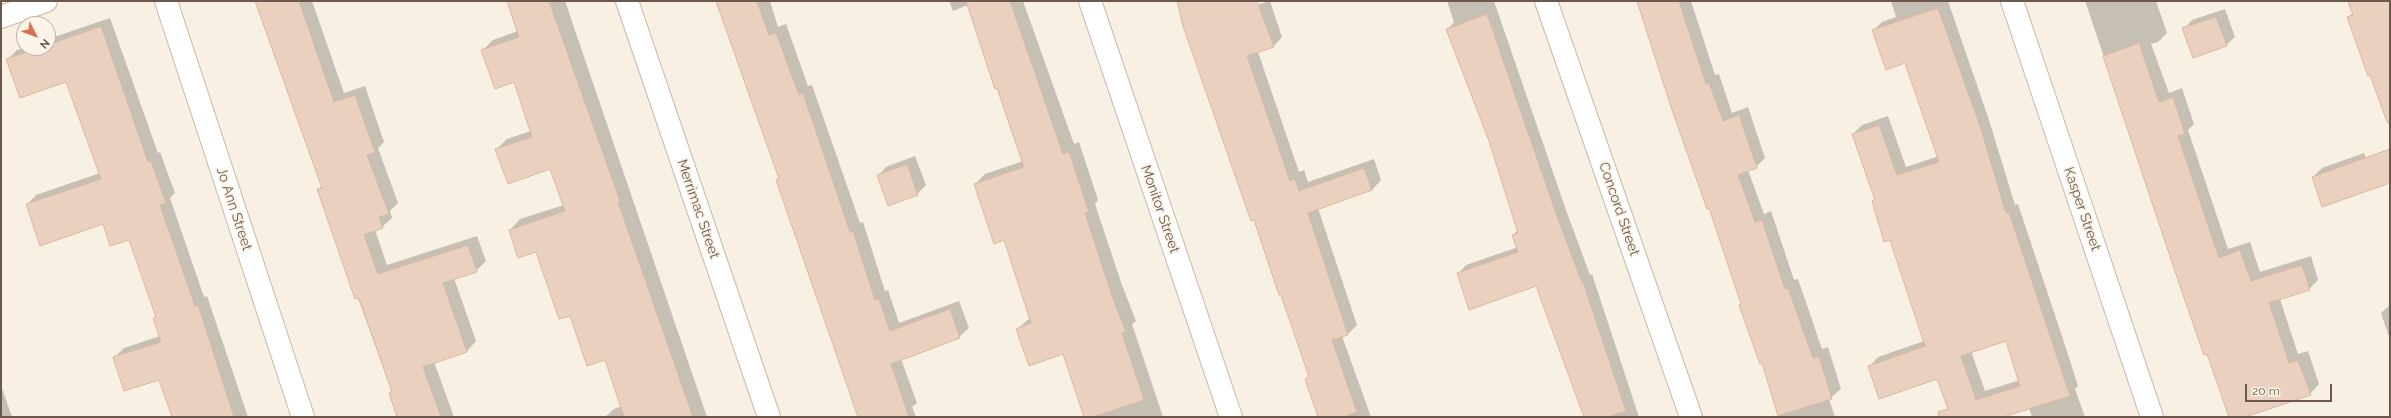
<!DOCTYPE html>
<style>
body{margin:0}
#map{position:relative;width:2391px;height:418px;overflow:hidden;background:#f8f0e2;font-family:Raleway,sans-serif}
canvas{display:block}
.frame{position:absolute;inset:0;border:2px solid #6c584c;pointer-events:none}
.north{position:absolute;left:16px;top:16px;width:40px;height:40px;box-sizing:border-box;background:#fcf4e8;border:1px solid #c2b6aa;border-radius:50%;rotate:132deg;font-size:11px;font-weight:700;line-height:16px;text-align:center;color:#6c584c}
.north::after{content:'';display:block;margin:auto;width:14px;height:18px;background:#d37457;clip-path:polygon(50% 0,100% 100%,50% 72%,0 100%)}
.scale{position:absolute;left:2245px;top:384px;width:87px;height:18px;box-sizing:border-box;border:2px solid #6c584c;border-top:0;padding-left:5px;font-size:12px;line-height:14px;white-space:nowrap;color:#6c584c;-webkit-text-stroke:3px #fcf4e8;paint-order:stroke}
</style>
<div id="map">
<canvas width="2391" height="418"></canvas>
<div class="frame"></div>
<div class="north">N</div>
<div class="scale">20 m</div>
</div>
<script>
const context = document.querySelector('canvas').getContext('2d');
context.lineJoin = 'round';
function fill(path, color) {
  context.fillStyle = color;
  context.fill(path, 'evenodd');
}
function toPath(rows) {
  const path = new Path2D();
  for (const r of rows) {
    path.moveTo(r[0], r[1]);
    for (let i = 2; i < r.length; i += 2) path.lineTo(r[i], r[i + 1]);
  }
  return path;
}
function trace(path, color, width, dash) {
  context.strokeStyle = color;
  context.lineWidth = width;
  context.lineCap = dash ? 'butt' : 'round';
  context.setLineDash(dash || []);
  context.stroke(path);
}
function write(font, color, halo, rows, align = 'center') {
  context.font = font + ' Raleway,sans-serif';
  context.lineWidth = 3.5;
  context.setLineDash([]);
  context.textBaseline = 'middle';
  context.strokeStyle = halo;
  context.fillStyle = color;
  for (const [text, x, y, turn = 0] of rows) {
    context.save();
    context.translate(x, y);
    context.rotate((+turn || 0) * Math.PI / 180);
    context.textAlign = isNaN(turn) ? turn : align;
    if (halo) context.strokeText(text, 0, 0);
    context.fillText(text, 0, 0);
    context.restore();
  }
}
const shadow = toPath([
 [255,1,312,1,344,93,365,86,384,142,378,148,398,203,390,211,392,218,382,227,375,230,387,265,477,236,486,261,476,271,454,278,476,341,467,351,434,362,454,417,398,417,390,393,392,391,318,189,322,186],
 [508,1,565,1,707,417,605,417,614,409,622,406,605,358,570,314,536,251,510,230,520,219,564,205,551,168,496,150,507,139,531,131,515,81,483,50,493,40,518,31],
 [717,1,770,1,778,27,786,24,808,86,812,85,860,223,863,222,885,291,888,290,899,323,959,301,969,328,959,337,901,359,917,403,912,407,916,417,859,417,777,180,780,178],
 [949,1,1023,1,1074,144,1079,142,1098,200,1095,204,1122,285,1136,321,1132,324,1163,417,1085,417,1064,352,1017,329,1030,318,1005,239,975,184,985,174,1023,161,968,5,953,11],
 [1178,1,1231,1,1233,12,1270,1,1282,37,1273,47,1258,52,1299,172,1304,170,1308,182,1374,159,1381,180,1372,190,1318,208,1357,325,1348,334,1342,336,1371,417,1319,417,1306,379,1310,376],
 [1447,1,1494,1,1566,210,1590,275,1592,274,1639,417,1585,417,1537,285,1458,274,1466,265,1518,247,1513,235,1518,230,1490,140,1448,29,1454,22],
 [1637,1,1691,1,1715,75,1719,74,1732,113,1748,107,1765,158,1756,167,1748,170,1764,214,1771,211,1794,280,1798,279,1822,349,1828,347,1841,389,1829,399,1835,417,1781,417,1710,207,1688,154],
 [1891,1,1948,1,1989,120,2015,205,2018,204,2063,339,2078,386,2075,389,2085,417,2032,417,2029,408,2000,417,1952,417,1937,378,1869,367,1878,357,1924,341,1891,239,1873,201,1876,199,1853,134,1862,125,1888,116,1906,167,1939,156,1906,62,1873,31,1882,22,1896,17],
 [2006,339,2020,380,1985,391,1971,351],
 [2085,1,2156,1,2167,33,2158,42,2151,44,2169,93,2182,88,2194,124,2188,130,2228,249,2250,242,2260,272,2311,256,2318,280,2309,289,2280,299,2298,354,2308,351,2319,384,2310,394,2242,417,2230,417,2208,353,2205,354],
 [2349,1,2390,1,2390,128,2348,17,2353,13],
 [2225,9,2235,37,2226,45,2184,29,2192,20],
 [110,18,158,153,160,152,175,193,170,198,204,297,207,296,248,417,173,417,160,379,114,358,124,348,160,336,154,318,156,316,129,238,104,223,27,205,36,195,100,173,67,80,7,60,17,50,24,48,48,48,48,39],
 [2364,153,2374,182,2313,177,2322,168],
 [915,156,926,185,917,194,878,176,886,167],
 [2390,305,2390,340,2381,313],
 [1,385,12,417,1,417]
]);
const building = toPath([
 [255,1,299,1,334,102,355,95,375,152,367,155,389,214,379,217,383,228,364,235,378,274,468,245,477,272,443,283,467,352,423,367,441,417,397,417,389,393,392,392,359,298,355,299,317,189,322,188,255,1],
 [507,1,549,1,620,201,618,202,693,417,624,417,605,360,587,366,570,316,559,319,536,252,518,258,509,230,565,211,550,169,508,184,495,149,532,137,514,82,495,89,481,50,519,37,507,1],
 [716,1,757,1,769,35,776,33,799,95,803,93,850,232,853,231,875,300,879,299,890,331,950,309,960,338,891,364,909,417,858,417,776,180,779,179,716,1],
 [966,1,1010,1,1063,154,1069,152,1089,212,1085,213,1112,296,1126,332,1122,333,1144,400,1093,417,1084,417,1063,354,1029,366,1016,329,1031,323,1004,240,994,244,974,184,1024,167,997,88,995,89,966,1],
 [1177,1,1257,1,1274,47,1247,56,1290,181,1295,179,1299,191,1364,168,1372,190,1308,213,1348,335,1332,340,1357,412,1343,417,1318,417,1305,379,1309,377,1281,295,1279,295,1254,220,1251,221,1183,26,1177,1],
 [1637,1,1679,1,1706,84,1709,83,1723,121,1739,115,1757,168,1738,175,1755,222,1762,220,1785,289,1788,288,1813,358,1819,356,1832,399,1778,416,1762,363,1760,364,1739,305,1741,304,1709,208,1707,209,1671,107,1637,1],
 [2348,1,2390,1,2390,121,2387,122,2370,75,2368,76,2347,17,2353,15,2348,1],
 [1938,8,1981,129,2006,213,2009,212,2070,396,2003,417,1939,417,1938,412,1948,409,1937,379,1879,399,1868,366,1925,346,1890,240,1884,242,1872,201,1875,200,1852,134,1879,125,1897,175,1939,162,1905,63,1886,70,1872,30,1938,8],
 [2006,341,2020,386,1976,400,1961,356,2006,341],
 [1487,14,1558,219,1582,283,1583,282,1626,411,1608,417,1584,417,1536,286,1469,310,1457,273,1518,252,1512,235,1518,233,1489,141,1446,29,1487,14],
 [2216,17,2227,46,2193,58,2182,28,2216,17],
 [101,26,148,162,151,161,166,203,160,205,195,306,198,305,234,417,172,417,159,380,124,391,113,357,161,342,153,318,156,317,129,240,110,246,103,224,40,246,26,204,101,179,66,82,20,98,6,59,39,48,48,48,48,45,101,26],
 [2139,43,2159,102,2173,97,2185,134,2178,136,2219,258,2240,250,2251,281,2302,265,2310,290,2269,303,2289,363,2298,360,2311,395,2245,417,2229,417,2207,354,2204,355,2182,292,2103,56,2139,43],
 [2390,149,2390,183,2322,207,2312,177,2390,149],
 [907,164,918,195,888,206,877,175,907,164]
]);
const minor = toPath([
 [166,1,303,417],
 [627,1,769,417],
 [1090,1,1231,417],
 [1546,1,1691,417],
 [2012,1,2152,417],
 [1,17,46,1]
]);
const streetNames = [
 ["Jo Ann Street",234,209,72],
 ["Merrimac Street",698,209,71],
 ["Monitor Street",1160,209,71],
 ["Concord Street",1619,209,71],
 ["Kasper Street",2082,209,71]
];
fill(shadow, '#0003');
fill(building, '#ead0be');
trace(building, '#dab7a0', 1);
trace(minor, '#c7b8ab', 24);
trace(minor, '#fff', 22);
write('14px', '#6c584c', '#fcf4e8', streetNames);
</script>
